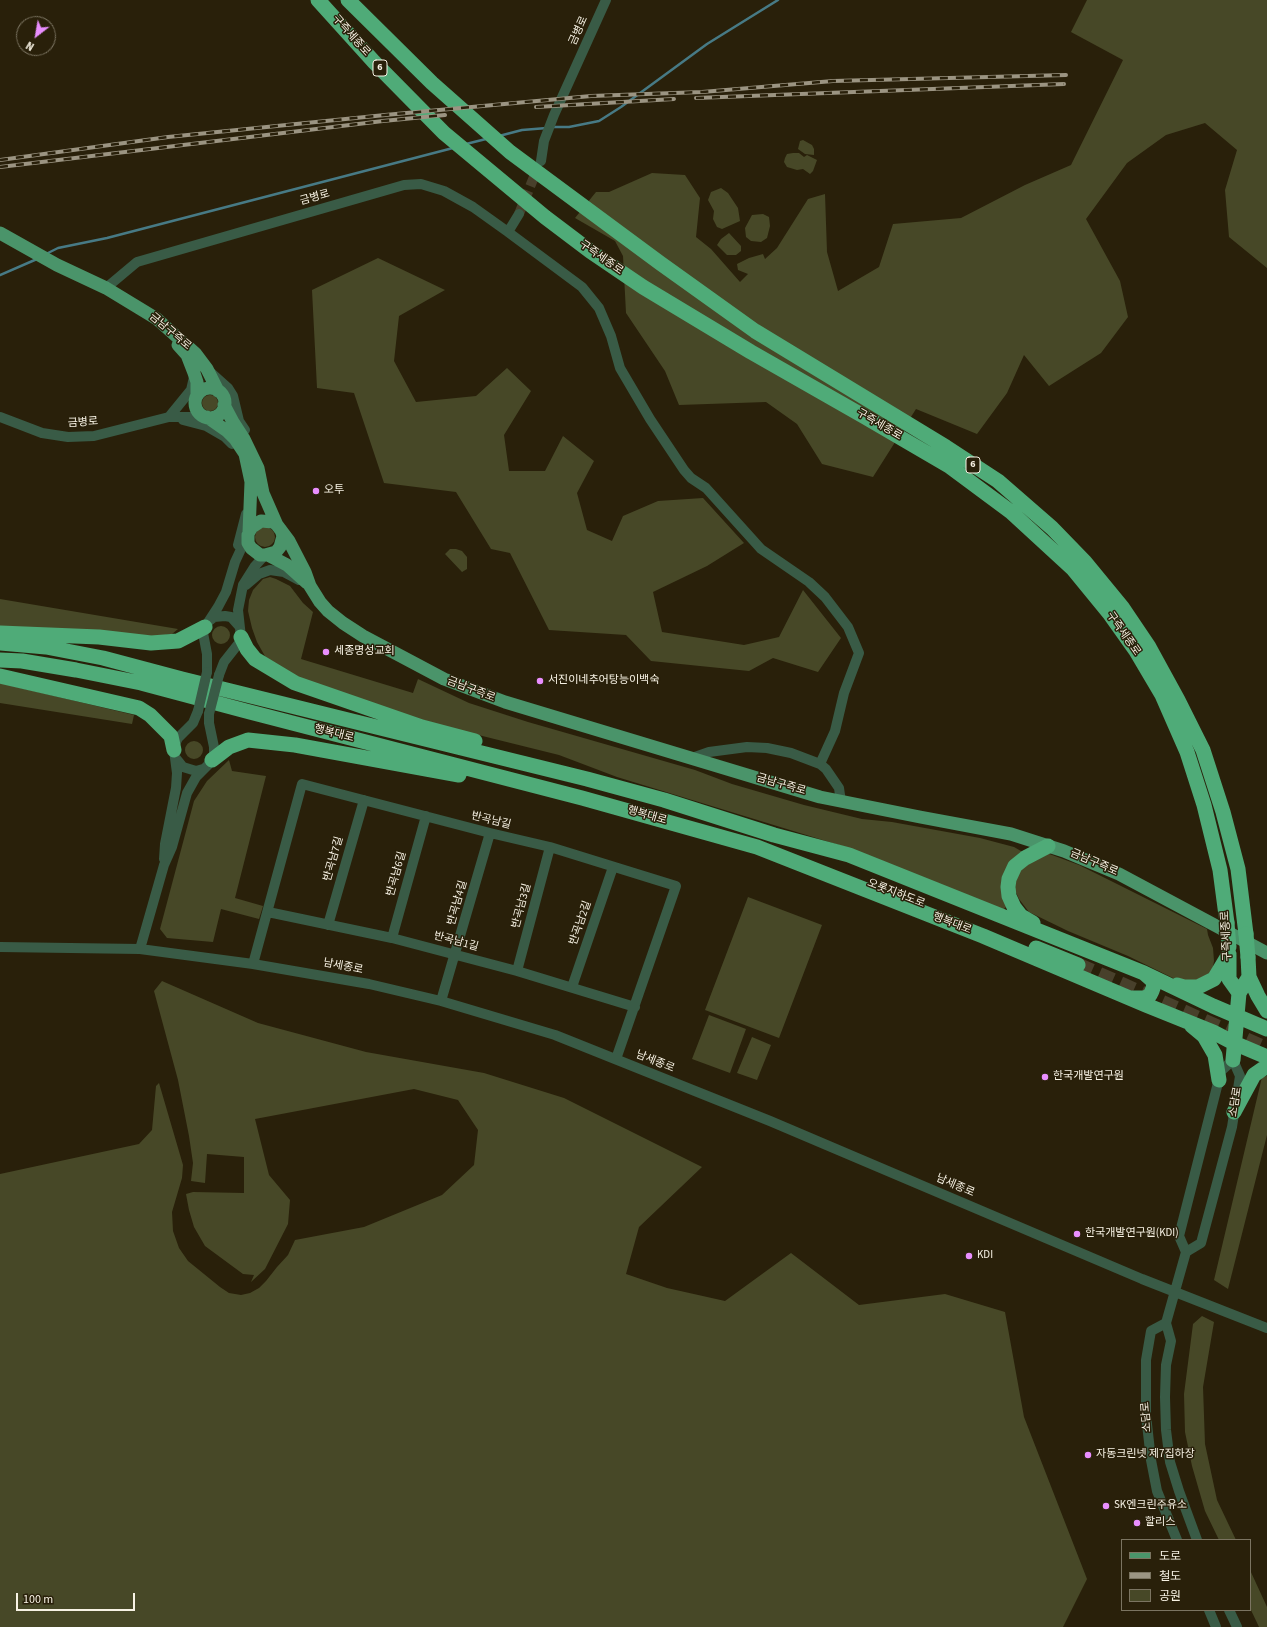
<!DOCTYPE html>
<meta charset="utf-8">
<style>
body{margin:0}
#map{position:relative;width:1267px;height:1627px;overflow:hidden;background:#29200a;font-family:"Source Sans 3","Noto Sans KR",sans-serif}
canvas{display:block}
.legend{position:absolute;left:1121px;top:1539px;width:130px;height:72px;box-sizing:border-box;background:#29200a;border:1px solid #7b7461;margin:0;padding:5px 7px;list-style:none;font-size:12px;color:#f7f2e4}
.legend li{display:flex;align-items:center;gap:8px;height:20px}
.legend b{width:20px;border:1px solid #7b7461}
.north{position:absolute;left:16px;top:16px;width:40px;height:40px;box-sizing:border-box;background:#29200a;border:1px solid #7b7461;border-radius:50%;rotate:211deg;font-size:11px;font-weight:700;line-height:16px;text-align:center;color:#f7f2e4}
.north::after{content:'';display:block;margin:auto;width:14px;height:18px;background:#e98efe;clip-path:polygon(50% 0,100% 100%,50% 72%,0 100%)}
.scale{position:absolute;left:16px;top:1593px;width:119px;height:18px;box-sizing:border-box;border:2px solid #f7f2e4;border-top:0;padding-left:5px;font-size:12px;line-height:14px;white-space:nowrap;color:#f7f2e4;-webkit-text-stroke:3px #29200a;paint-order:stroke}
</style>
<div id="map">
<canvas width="1267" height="1627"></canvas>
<ul class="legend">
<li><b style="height:5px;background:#4a946a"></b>도로</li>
<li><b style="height:5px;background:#9b9482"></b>철도</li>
<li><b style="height:11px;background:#474827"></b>공원</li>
</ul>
<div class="north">N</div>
<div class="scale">100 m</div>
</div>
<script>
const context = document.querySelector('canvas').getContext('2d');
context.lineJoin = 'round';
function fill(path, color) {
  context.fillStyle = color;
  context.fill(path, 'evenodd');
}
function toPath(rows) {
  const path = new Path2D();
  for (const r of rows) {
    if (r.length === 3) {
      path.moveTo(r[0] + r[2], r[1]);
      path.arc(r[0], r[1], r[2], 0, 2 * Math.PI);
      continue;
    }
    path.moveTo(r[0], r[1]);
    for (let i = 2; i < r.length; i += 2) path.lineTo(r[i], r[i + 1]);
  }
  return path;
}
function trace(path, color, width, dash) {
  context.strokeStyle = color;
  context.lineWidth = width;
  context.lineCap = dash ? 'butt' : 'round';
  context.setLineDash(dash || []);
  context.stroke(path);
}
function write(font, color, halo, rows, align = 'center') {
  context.font = font + ' "Source Sans 3","Noto Sans KR",sans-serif';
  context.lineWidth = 3;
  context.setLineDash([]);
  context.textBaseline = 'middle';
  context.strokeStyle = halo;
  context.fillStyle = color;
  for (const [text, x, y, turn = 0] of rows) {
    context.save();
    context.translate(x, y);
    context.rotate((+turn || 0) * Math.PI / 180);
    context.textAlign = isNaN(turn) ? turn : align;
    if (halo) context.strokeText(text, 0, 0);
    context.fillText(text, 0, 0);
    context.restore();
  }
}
const green = toPath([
 [1087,0,1267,0,1267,268,1229,237,1225,190,1237,150,1205,123,1166,135,1127,163,1086,219,1120,281,1128,317,1101,353,1049,386,1024,355,1007,393,977,434,916,409,873,477,822,464,797,424,766,402,679,405,665,371,626,313,623,256,615,241,575,218,596,192,609,192,652,173,685,175,700,198,696,237,711,249,740,282,748,274,738,270,737,264,749,258,763,254,765,259,777,248,808,199,825,194,827,252,838,291,879,267,893,224,961,218,1025,185,1071,165,1123,60,1071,32],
 [803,140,812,145,814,149,814,155,805,154,798,149,800,141],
 [793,153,799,153,804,157,807,155,817,160,813,171,810,174,803,169,797,170,787,167,784,162,785,158,787,154],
 [721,188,728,193,738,208,740,221,722,229,717,227,713,219,714,211,708,200,711,192],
 [763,214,769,217,770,226,767,238,761,242,751,241,746,237,745,228,752,215],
 [729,233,741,246,741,251,736,255,727,255,717,245,721,239],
 [378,258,445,290,399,316,394,361,416,402,476,396,507,368,531,391,504,435,509,471,545,471,563,436,594,461,577,493,587,530,612,541,623,516,658,501,703,498,744,543,707,566,653,592,662,632,744,645,779,637,803,590,841,638,818,672,773,658,749,671,651,661,626,635,549,630,510,553,491,549,456,492,384,483,354,393,317,388,312,290],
 [210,403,8],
 [265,537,10],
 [450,549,456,549,462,551,467,557,467,569,462,572,445,554],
 [270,577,276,579,290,586,303,603,313,612,301,659,413,693,418,679,469,703,528,722,695,770,732,784,804,805,862,819,892,822,980,838,1014,847,1021,851,1021,856,1008,905,1003,910,839,845,617,777,559,755,430,723,287,674,266,658,257,642,252,628,248,611,249,600,253,590,263,579],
 [0,599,178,629,172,634,145,638,0,627],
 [221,635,9],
 [0,683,134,715,132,724,0,703],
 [194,750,9],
 [229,760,232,771,266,776,235,898,263,906,259,919,221,909,213,942,167,938,160,929,194,801,207,781],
 [1044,852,1079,865,1207,929,1208,935,1213,948,1214,961,1212,972,1198,983,1177,980,1128,956,1068,931,1029,912,1019,899,1015,890,1016,881,1021,866],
 [748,897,822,925,779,1038,705,1010],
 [162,981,258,1023,366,1052,484,1073,564,1098,702,1167,639,1227,626,1274,667,1288,725,1301,791,1253,859,1305,945,1294,1005,1312,1024,1417,1087,1579,1063,1627,0,1627,0,1174,139,1144,152,1130,156,1086,159,1083,183,1165,182,1178,172,1212,173,1231,179,1248,188,1261,220,1287,229,1293,241,1295,250,1293,259,1288,266,1281,277,1267,288,1255,295,1240,364,1227,442,1195,474,1165,478,1130,458,1100,414,1089,255,1119,269,1175,290,1200,288,1224,265,1269,251,1282,254,1275,243,1274,205,1246,194,1227,189,1210,186,1194,193,1192,244,1193,244,1157,207,1154,205,1183,191,1181,193,1163,189,1136,178,1080,154,991],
 [709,1015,746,1029,730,1073,692,1059],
 [752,1037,771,1045,757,1080,737,1073],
 [1267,1076,1267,1135,1228,1289,1214,1280,1262,1077],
 [1202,1316,1214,1322,1203,1387,1205,1444,1217,1500,1236,1540,1219,1540,1205,1511,1192,1466,1185,1432,1184,1394,1193,1324],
 [1250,1570,1267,1607,1267,1627,1259,1627,1250,1608]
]);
const stream = toPath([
 [552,127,569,127,599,121,621,107,707,44,778,0],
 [499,136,522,130,547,128],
 [466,144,486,139],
 [46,254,58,248,107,238,453,148],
 [0,275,37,259]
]);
const minorTunnel = toPath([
 [519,214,538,167]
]);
const highwayTunnel = toPath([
 [1078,965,1267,1049]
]);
const minor = toPath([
 [541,161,544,141,554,115,606,0],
 [508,232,582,287,599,308,611,336,620,368,650,419,684,470,691,478,706,488,761,549,809,582,825,597,848,627,859,653,844,693,835,731,820,764,791,753,767,748,747,747,709,752,692,758],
 [106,288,137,262,404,185,421,184,444,191,473,207,508,232,519,214],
 [209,371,228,388,233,396,239,421,245,430],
 [0,417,42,433,68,437,94,436,169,417,195,417,203,415],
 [169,417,191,390,194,377],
 [183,420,206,426,225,437,232,444],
 [238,545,246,514],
 [246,585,259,574,270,570,284,572,299,580],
 [209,621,214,617,225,616,231,617,239,626],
 [207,672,207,654,203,633,205,627,218,607,226,592,235,562,248,534],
 [219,675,224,662,239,643,241,637,238,610,243,585,255,566,265,555],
 [175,757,183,767,196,771,203,769],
 [820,764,826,769,839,788,841,802],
 [164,859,165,844,176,788,177,773,174,750,175,744,178,738,193,723,198,711],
 [268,912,392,938,517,971,635,1007],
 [328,925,364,800],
 [392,938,426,816],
 [0,947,140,949,253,964,369,984,441,1001,555,1035,770,1121,1142,1279,1267,1328],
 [140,949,164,865,172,847,187,793,196,777,208,765,214,754,214,747,209,723,209,714],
 [253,964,302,784,490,833,550,847,676,886,616,1059],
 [517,971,550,847],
 [572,987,613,867],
 [441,1001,490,833],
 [1186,1252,1201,1243,1232,1127,1240,1076,1233,1060,1221,1071,1179,1236,1186,1252,1166,1323,1171,1341,1166,1365,1165,1397,1166,1430,1170,1462,1179,1491,1197,1540],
 [1166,1323,1151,1331,1146,1360,1146,1415,1151,1460,1157,1491,1177,1540],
 [1209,1610,1216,1627],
 [1229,1610,1237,1627]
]);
const major = toPath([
 [0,233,57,265,106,288,157,319,195,353,207,369,218,391],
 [178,345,187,355,194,373,197,382,197,394],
 [210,403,15],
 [224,405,233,422,244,439,258,468,263,493,277,525,289,541,305,572,310,586,320,602,328,611,343,623,363,636,444,679,505,702,820,797,920,817,1011,834,1064,851,1119,874,1267,953],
 [207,417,227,431,235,439,245,454,251,482,249,532],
 [249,532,252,527,261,521,273,522,277,525],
 [248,535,248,543,251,548,260,555,265,555,276,552,280,547,283,536,281,530],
 [268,555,287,565,307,583]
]);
const highway = toPath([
 [318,0,374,62,444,133,545,217,590,251,643,287,751,352,865,417,949,466,1011,512,1073,569,1109,613,1136,651,1162,695,1187,752,1204,805,1220,870,1227,923],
 [348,0,432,83,510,152,660,263,755,331,946,447,998,481,1052,528,1085,562,1122,607,1149,647,1178,700,1203,750,1223,812,1238,869,1246,934],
 [0,633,99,637,151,643,178,641,205,627],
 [241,637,247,649,255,659,295,683,422,727,475,741],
 [0,643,46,647,103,658,182,679,587,779,664,800,774,835,849,855,1144,973,1213,1006,1267,1029],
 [0,660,22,661,76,670,141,683,246,711,582,798,757,847,983,936,1146,1005,1213,1032,1234,1043,1267,1057],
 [0,676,139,708,150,715,171,736,174,750],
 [212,760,229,747,248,740,295,745,459,775],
 [1033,923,1021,916,1014,907,1009,896,1008,887,1009,879,1015,866,1025,858,1048,846],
 [1036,948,1078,965],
 [1229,955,1229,979,1239,993],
 [1249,977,1258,996,1267,1011],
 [1177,985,1184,987,1198,987,1214,979,1229,954],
 [1131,998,1145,998,1150,995,1152,991,1154,985,1152,980,1144,973],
 [1192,1026,1204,1036,1215,1055,1219,1080],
 [1233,1060,1239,993,1249,977,1248,957],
 [1234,1112,1254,1075,1267,1066]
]);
const rail = toPath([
 [696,98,1064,84],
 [536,107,674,99],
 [0,160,168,137,385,115,591,96,702,92,833,81,1066,75],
 [0,167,383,121,445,115]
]);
const minorBridge = toPath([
 [198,711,207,672],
 [209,714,219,675]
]);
const highwayBridge = toPath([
 [1227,923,1229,947],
 [1246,934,1248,957]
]);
const markers = [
 [316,491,4,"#e98efe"],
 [326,652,4,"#e98efe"],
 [540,681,4,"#e98efe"],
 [1045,1077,4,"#e98efe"],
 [1077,1234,4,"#e98efe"],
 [969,1256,4,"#e98efe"],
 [1088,1455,4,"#e98efe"],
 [1106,1506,4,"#e98efe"],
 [1137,1523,4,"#e98efe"]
];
const shields = [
 [380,68,14],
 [973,465,14]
];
const shieldNames = [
 ["6",380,68],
 ["6",973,465]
];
const streetNames = [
 ["금병로",579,31,-66],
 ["구즉세종로",351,36,48],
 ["금병로",315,198,-16],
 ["구즉세종로",601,258,35],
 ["금남구즉로",170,332,40],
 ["금병로",83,423,-4],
 ["구즉세종로",879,425,30],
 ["구즉세종로",1123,634,55],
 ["금남구즉로",471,690,21],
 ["행복대로",334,734,14],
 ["금남구즉로",781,785,16],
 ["행복대로",647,816,16],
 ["반곡남길",491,821,14],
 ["반곡남7길",334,859,-74],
 ["금남구즉로",1094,863,23],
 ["반곡남6길",397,874,-74],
 ["오롯지하도로",896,894,21],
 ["반곡남4길",458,903,-74],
 ["반곡남3길",522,906,-75],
 ["반곡남2길",581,923,-71],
 ["행복대로",952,924,21],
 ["구즉세종로",1227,936,-93],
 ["반곡남1길",456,942,15],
 ["남세종로",343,967,11],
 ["남세종로",655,1062,22],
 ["소담로",1236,1102,-81],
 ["남세종로",955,1186,23],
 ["소담로",1147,1417,-94]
];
const poiNames = [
 ["오투",324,491],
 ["세종명성교회",334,652],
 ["서진이네추어탕능이백숙",548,681],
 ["한국개발연구원",1053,1077],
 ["한국개발연구원(KDI)",1085,1234],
 ["KDI",977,1256],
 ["자동크린넷 제7집하장",1096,1455],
 ["SK엔크린주유소",1114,1506],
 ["할리스",1145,1523]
];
fill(green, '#474827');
trace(stream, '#477a85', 2.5);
trace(minorTunnel, '#48402b', 10, [10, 5]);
trace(highwayTunnel, '#48402b', 15, [15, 8]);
trace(minor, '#395b46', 10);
trace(major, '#4a946a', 13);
trace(highway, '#4fab78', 15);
trace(rail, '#9b9482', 4);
trace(rail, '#29200a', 2.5, [8]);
trace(minorBridge, '#395b46', 10);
trace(highwayBridge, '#4fab78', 15);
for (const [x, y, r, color] of markers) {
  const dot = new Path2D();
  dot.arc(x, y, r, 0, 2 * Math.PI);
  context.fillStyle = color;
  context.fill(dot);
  trace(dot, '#29200a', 1.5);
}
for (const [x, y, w] of shields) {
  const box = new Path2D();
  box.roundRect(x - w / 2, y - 8, w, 16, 3);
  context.fillStyle = '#29200a';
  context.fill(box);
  trace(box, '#f7f2e4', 1);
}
write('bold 10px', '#f7f2e4', null, shieldNames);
write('11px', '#f7f2e4', '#29200a', streetNames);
write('11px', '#f7f2e4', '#29200a', poiNames, 'left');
</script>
